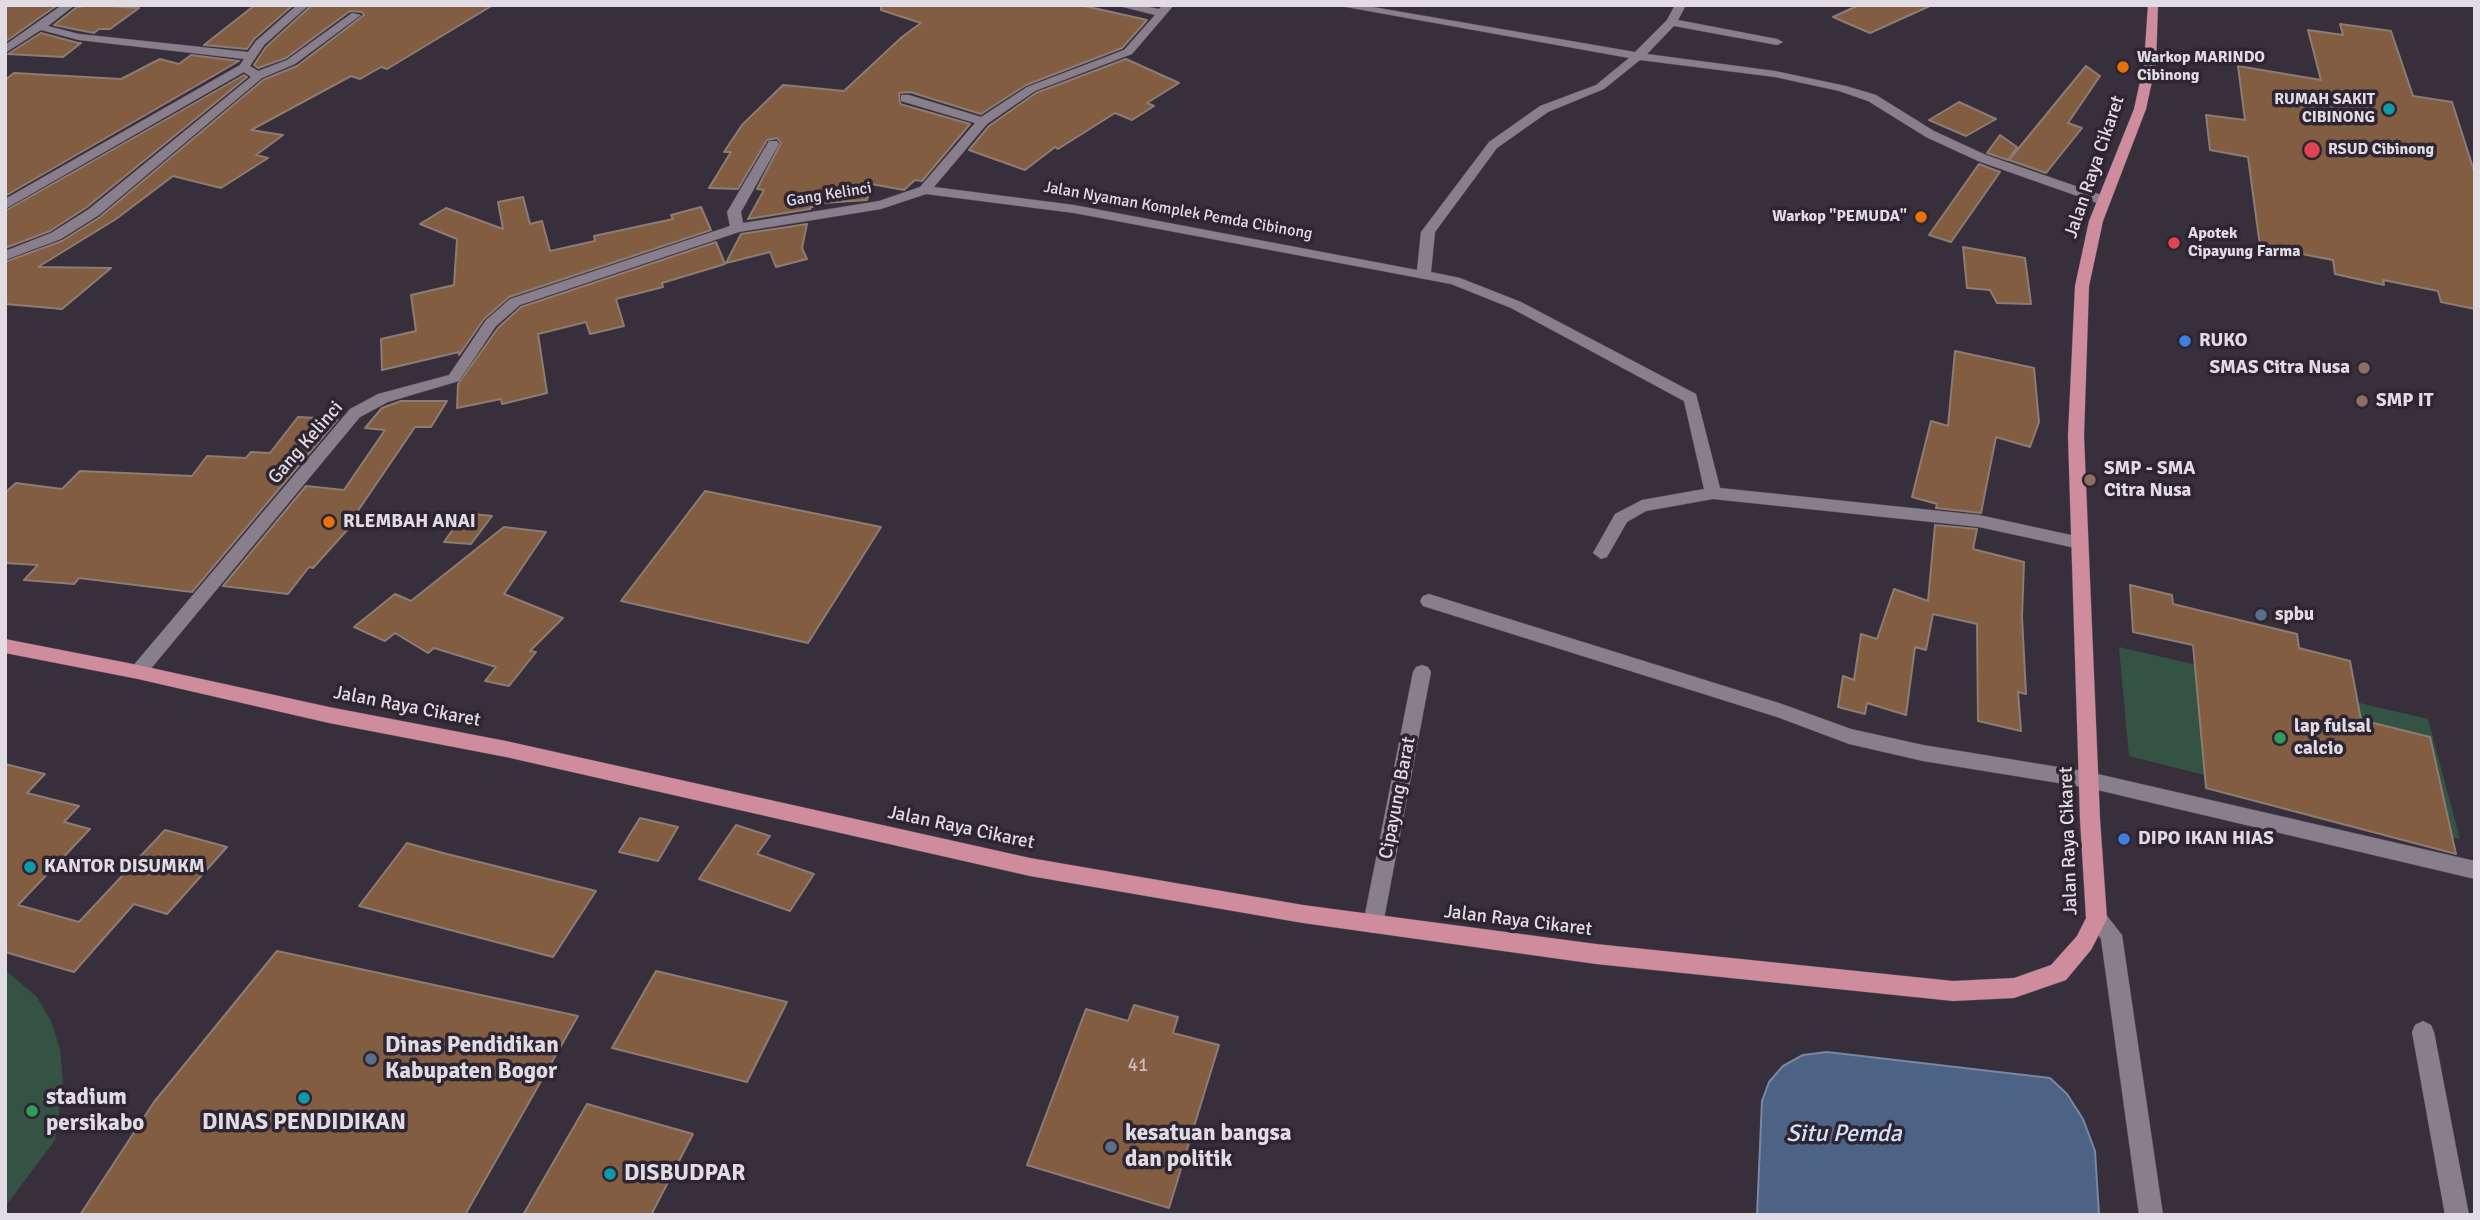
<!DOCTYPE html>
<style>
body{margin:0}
#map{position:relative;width:2480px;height:1220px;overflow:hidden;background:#382f3c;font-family:Signika,sans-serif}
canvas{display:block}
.frame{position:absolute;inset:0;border:7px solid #e1dce4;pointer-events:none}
</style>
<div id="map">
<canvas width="2480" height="1220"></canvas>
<div class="frame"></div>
</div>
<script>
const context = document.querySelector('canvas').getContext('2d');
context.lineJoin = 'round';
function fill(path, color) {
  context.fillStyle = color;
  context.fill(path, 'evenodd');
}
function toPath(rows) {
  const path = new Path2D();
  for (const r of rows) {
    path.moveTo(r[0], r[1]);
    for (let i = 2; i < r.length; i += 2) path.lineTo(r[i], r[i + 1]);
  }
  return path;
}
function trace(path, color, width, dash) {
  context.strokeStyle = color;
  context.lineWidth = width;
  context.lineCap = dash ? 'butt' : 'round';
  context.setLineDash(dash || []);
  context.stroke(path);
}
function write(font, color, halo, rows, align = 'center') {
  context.font = font + ' Signika,sans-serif';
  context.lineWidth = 7;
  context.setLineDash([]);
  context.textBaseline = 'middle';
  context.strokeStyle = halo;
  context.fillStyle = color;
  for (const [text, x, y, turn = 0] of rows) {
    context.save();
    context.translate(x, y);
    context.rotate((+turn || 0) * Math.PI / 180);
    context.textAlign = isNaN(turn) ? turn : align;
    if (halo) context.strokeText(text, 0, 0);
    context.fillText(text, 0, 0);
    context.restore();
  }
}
const green = toPath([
 [2119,647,2428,719,2460,839,2129,756],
 [5,970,37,997,51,1021,60,1049,63,1082,55,1140,5,1207]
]);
const water = toPath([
 [1827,1052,2050,1078,2067,1094,2083,1119,2095,1151,2099,1215,1757,1215,1762,1101,1769,1082,1783,1066,1803,1055,1827,1052]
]);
const building = toPath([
 [5,5,56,6,5,42,5,5],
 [94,5,139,8,110,29,99,29,94,33,54,25,77,7,94,5],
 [255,5,293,5,254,39,247,49,204,45,255,5],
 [312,5,493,5,387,69,381,67,360,79,351,76,251,130,283,135,256,155,268,158,221,188,173,176,116,219,38,267,111,268,62,309,5,304,5,262,62,241,100,217,263,80,297,66,364,15,362,12,350,11,286,58,258,68,254,65,266,47,312,5],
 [881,5,1080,5,1147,20,1122,48,1026,85,981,114,910,92,899,93,900,104,970,124,922,181,915,180,904,190,871,184,867,200,822,203,820,207,811,207,810,209,748,219,764,190,757,189,781,143,777,138,767,140,738,189,709,188,731,152,724,152,742,125,783,85,844,91,902,37,921,23,881,10,881,5],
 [1859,5,1932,5,1870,33,1833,17,1859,5],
 [2340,24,2391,31,2413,96,2452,102,2475,174,2475,309,2441,302,2438,291,2383,280,2384,285,2335,274,2333,260,2260,246,2248,157,2210,150,2206,115,2245,120,2238,66,2321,80,2308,30,2343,35,2340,24],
 [41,33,78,43,81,43,63,57,8,54,41,33],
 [191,55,239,61,5,196,5,80,14,73,121,79,160,59,179,64,191,55],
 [1126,59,1179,83,1147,103,1154,106,1132,120,1115,113,1058,149,1055,147,1025,170,969,150,989,126,1036,93,1126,59],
 [2086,66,2100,76,2068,123,2082,128,2046,173,2009,160,2086,66],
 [244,75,247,77,87,207,50,231,5,248,5,211,244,75],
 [1959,102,1996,119,1966,136,1929,120,1959,102],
 [2000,135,2017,147,2008,160,1987,153,2000,135],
 [1979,164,2000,172,1951,242,1929,235,1979,164],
 [523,197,530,224,542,221,550,251,595,241,594,236,673,219,671,215,701,207,711,230,509,297,484,319,459,355,459,352,382,370,381,339,416,331,411,295,454,285,457,239,420,224,446,208,503,229,498,202,523,197],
 [807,224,802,248,807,259,776,267,770,252,726,263,741,234,807,224],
 [716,242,725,264,662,283,663,287,616,299,624,326,590,334,586,322,538,334,547,393,502,404,501,399,457,408,458,384,498,328,521,307,716,242],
 [1963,247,2025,258,2031,304,1997,303,1990,290,1967,288,1963,247],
 [1955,351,2034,368,2039,422,2030,447,1996,437,1981,513,1936,508,1937,504,1912,497,1931,421,1948,426,1955,351],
 [401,401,447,401,431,427,415,427,353,518,357,519,313,568,309,567,288,594,223,586,306,486,344,490,385,430,365,428,382,408,401,401],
 [298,417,338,419,192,592,79,578,74,584,24,580,38,565,5,563,5,493,16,483,62,489,80,471,192,476,207,456,246,458,251,452,270,453,298,417],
 [705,491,881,527,808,643,621,601,705,491],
 [465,513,492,516,471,544,444,542,465,513],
 [1935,525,1977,529,1973,549,2024,562,2022,617,2026,694,2018,692,2021,731,1978,721,1977,624,1933,614,1926,650,1915,647,1906,715,1867,703,1865,714,1838,707,1843,676,1854,680,1861,634,1877,639,1894,589,1928,601,1935,525],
 [504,527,546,532,504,594,563,618,530,651,536,652,509,686,485,681,496,667,434,648,428,653,395,633,385,641,354,627,395,594,411,601,504,527],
 [2130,585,2172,595,2173,604,2297,634,2299,648,2350,661,2361,720,2430,737,2456,854,2206,788,2193,645,2133,632,2130,585],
 [5,764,45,774,27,793,79,806,64,822,90,829,18,905,79,922,165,830,227,847,167,914,134,904,74,972,5,952,5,764],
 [640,818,678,827,658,861,619,852,640,818],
 [736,825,770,836,757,854,814,874,790,911,699,879,736,825],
 [407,843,447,854,596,891,553,957,359,906,407,843],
 [277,951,578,1016,465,1215,80,1215,154,1102,277,951],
 [656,971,787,1002,747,1082,612,1048,656,971],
 [1134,1005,1178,1017,1173,1033,1219,1045,1169,1208,1027,1165,1086,1009,1128,1021,1134,1005],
 [587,1104,693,1134,651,1215,523,1215,587,1104]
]);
const minor = toPath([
 [62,5,75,5,48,26,79,34,248,52,256,41,297,5,309,5,264,45,250,66,258,71,287,60,352,13,361,15,295,64,262,78,99,215,61,239,5,260,5,251,51,233,89,209,251,77,244,72,5,209,5,199,240,65,244,59,79,40,41,30,5,53,5,45,62,5],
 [1115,5,1138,5,1159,9,1163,5,1174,5,1132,54,1035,91,987,124,934,187,1074,205,1417,270,1421,232,1489,142,1540,106,1596,85,1629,58,1335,5,1361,5,1635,52,1667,20,1675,5,1686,5,1678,20,1777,39,1783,42,1777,45,1674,26,1647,54,1775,71,1846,86,1876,95,1934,131,1986,155,2110,198,2110,204,2100,204,1978,161,1926,137,1868,101,1839,91,1775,77,1640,60,1604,89,1548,112,1497,148,1435,232,1431,272,1460,278,1521,302,1696,394,1720,488,1979,515,2080,537,2088,543,2080,549,1979,527,1713,499,1646,511,1627,522,1607,557,1601,559,1593,553,1615,514,1642,500,1704,489,1684,401,1511,308,1451,284,1074,213,926,194,881,209,739,232,520,305,496,326,459,381,388,402,360,417,144,677,132,677,129,672,132,667,350,409,378,394,449,375,486,320,510,299,730,226,727,212,769,141,777,141,779,144,741,212,743,223,879,201,920,187,975,123,901,101,901,95,909,95,981,117,1027,87,1124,50,1155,15,1115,5],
 [1429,594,1782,704,1851,729,1923,745,2089,772,2475,861,2475,879,2089,788,1923,761,1849,744,1777,717,1423,606,1420,601,1423,596,1429,594],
 [1422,665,1428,667,1431,672,1383,924,1380,931,1373,933,1366,931,1363,924,1413,672,1416,667,1422,665],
 [2097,910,2104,912,2122,935,2163,1215,2139,1215,2101,939,2087,919,2090,912,2097,910],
 [2423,1021,2431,1025,2434,1032,2469,1215,2445,1215,2412,1032,2415,1025,2423,1021]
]);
const major = toPath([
 [2148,5,2158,5,2156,63,2146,109,2103,221,2089,286,2084,436,2100,819,2107,919,2091,950,2066,980,2014,998,1953,1001,1596,964,1303,923,1030,876,506,757,329,723,138,679,5,653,5,639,138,665,329,707,506,741,1030,858,1303,905,1596,944,1953,981,2014,978,2051,965,2077,936,2086,918,2080,819,2068,436,2075,286,2089,221,2134,109,2144,63,2148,5]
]);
const markers = [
 [2123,67,7,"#e8710a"],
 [2389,109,7,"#0f9aa8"],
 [2312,150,9,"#e0444e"],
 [1921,217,7,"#e8710a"],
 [2174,243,7,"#e0444e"],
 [2185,341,7,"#3f7fe0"],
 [2364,368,7,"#8d6e63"],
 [2362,401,7,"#8d6e63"],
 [2090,480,7,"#8d6e63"],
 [329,522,7,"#e8710a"],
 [2261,615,7,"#5c6f8a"],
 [2280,738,7,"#2e9e5b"],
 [2124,839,7,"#3f7fe0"],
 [30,867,7,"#0f9aa8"],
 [371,1059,7,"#5c6f8a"],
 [304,1098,7,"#0f9aa8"],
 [32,1111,7,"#2e9e5b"],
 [1111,1147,7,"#5c6f8a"],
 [610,1174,7,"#0f9aa8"]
];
const farPoinames = [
 ["Warkop MARINDO",2137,58],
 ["Cibinong",2137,76],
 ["RUMAH SAKIT",2375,100,"right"],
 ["CIBINONG",2375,118,"right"],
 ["RSUD Cibinong",2328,150],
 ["Warkop \"PEMUDA\"",1907,217,"right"],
 ["Apotek",2188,234],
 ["Cipayung Farma",2188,252]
];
const farStreetnames = [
 ["Gang Kelinci",829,195,-9],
 ["Jalan Nyaman Komplek Pemda Cibinong",1178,211,10]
];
const streetNames = [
 ["Jalan Raya Cikaret",2095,167,-71],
 ["Gang Kelinci",306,443,-49],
 ["Jalan Raya Cikaret",407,707,11],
 ["Cipayung Barat",1398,798,-79],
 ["Jalan Raya Cikaret",961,828,12],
 ["Jalan Raya Cikaret",2069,841,-92],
 ["Jalan Raya Cikaret",1518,921,7]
];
const poiNames = [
 ["RUKO",2199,341],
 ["SMAS Citra Nusa",2350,368,"right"],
 ["SMP IT",2376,401],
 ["SMP - SMA",2104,469],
 ["Citra Nusa",2104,491],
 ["RLEMBAH ANAI",343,522],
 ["spbu",2275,615],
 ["lap fulsal",2294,727],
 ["calcio",2294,749],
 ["DIPO IKAN HIAS",2138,839],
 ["KANTOR DISUMKM",44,867]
];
const nearNumbernames = [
 ["41",1138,1066]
];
const nearPoinames = [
 ["Dinas Pendidikan",385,1046],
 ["Kabupaten Bogor",385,1072],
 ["stadium",46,1098],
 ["persikabo",46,1124],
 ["DINAS PENDIDIKAN",304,1123,"center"],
 ["kesatuan bangsa",1125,1134],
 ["dan politik",1125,1160],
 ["DISBUDPAR",624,1174]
];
const nearWaternames = [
 ["Situ Pemda",1844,1135]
];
fill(green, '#355344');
fill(water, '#4c6386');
trace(water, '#7987a2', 2);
fill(building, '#825d42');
trace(building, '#8c7c72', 2);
trace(minor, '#554e59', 1);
trace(major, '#554e59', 1);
fill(minor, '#887e8c');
fill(major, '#ce8c9d');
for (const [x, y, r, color] of markers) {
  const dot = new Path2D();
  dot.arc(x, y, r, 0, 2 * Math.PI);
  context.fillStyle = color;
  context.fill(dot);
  trace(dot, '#2e2532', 2.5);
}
write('bold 16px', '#e1dce4', '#2e2532', farPoinames, 'left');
write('16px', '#e1dce4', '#2e2532', farStreetnames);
write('19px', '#e1dce4', '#2e2532', streetNames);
write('bold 19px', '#e1dce4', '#2e2532', poiNames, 'left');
write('19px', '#c9bcbc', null, nearNumbernames);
write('bold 23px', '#e1dce4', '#2e2532', nearPoinames, 'left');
write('italic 24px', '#d2e2fa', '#2e2532', nearWaternames);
</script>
